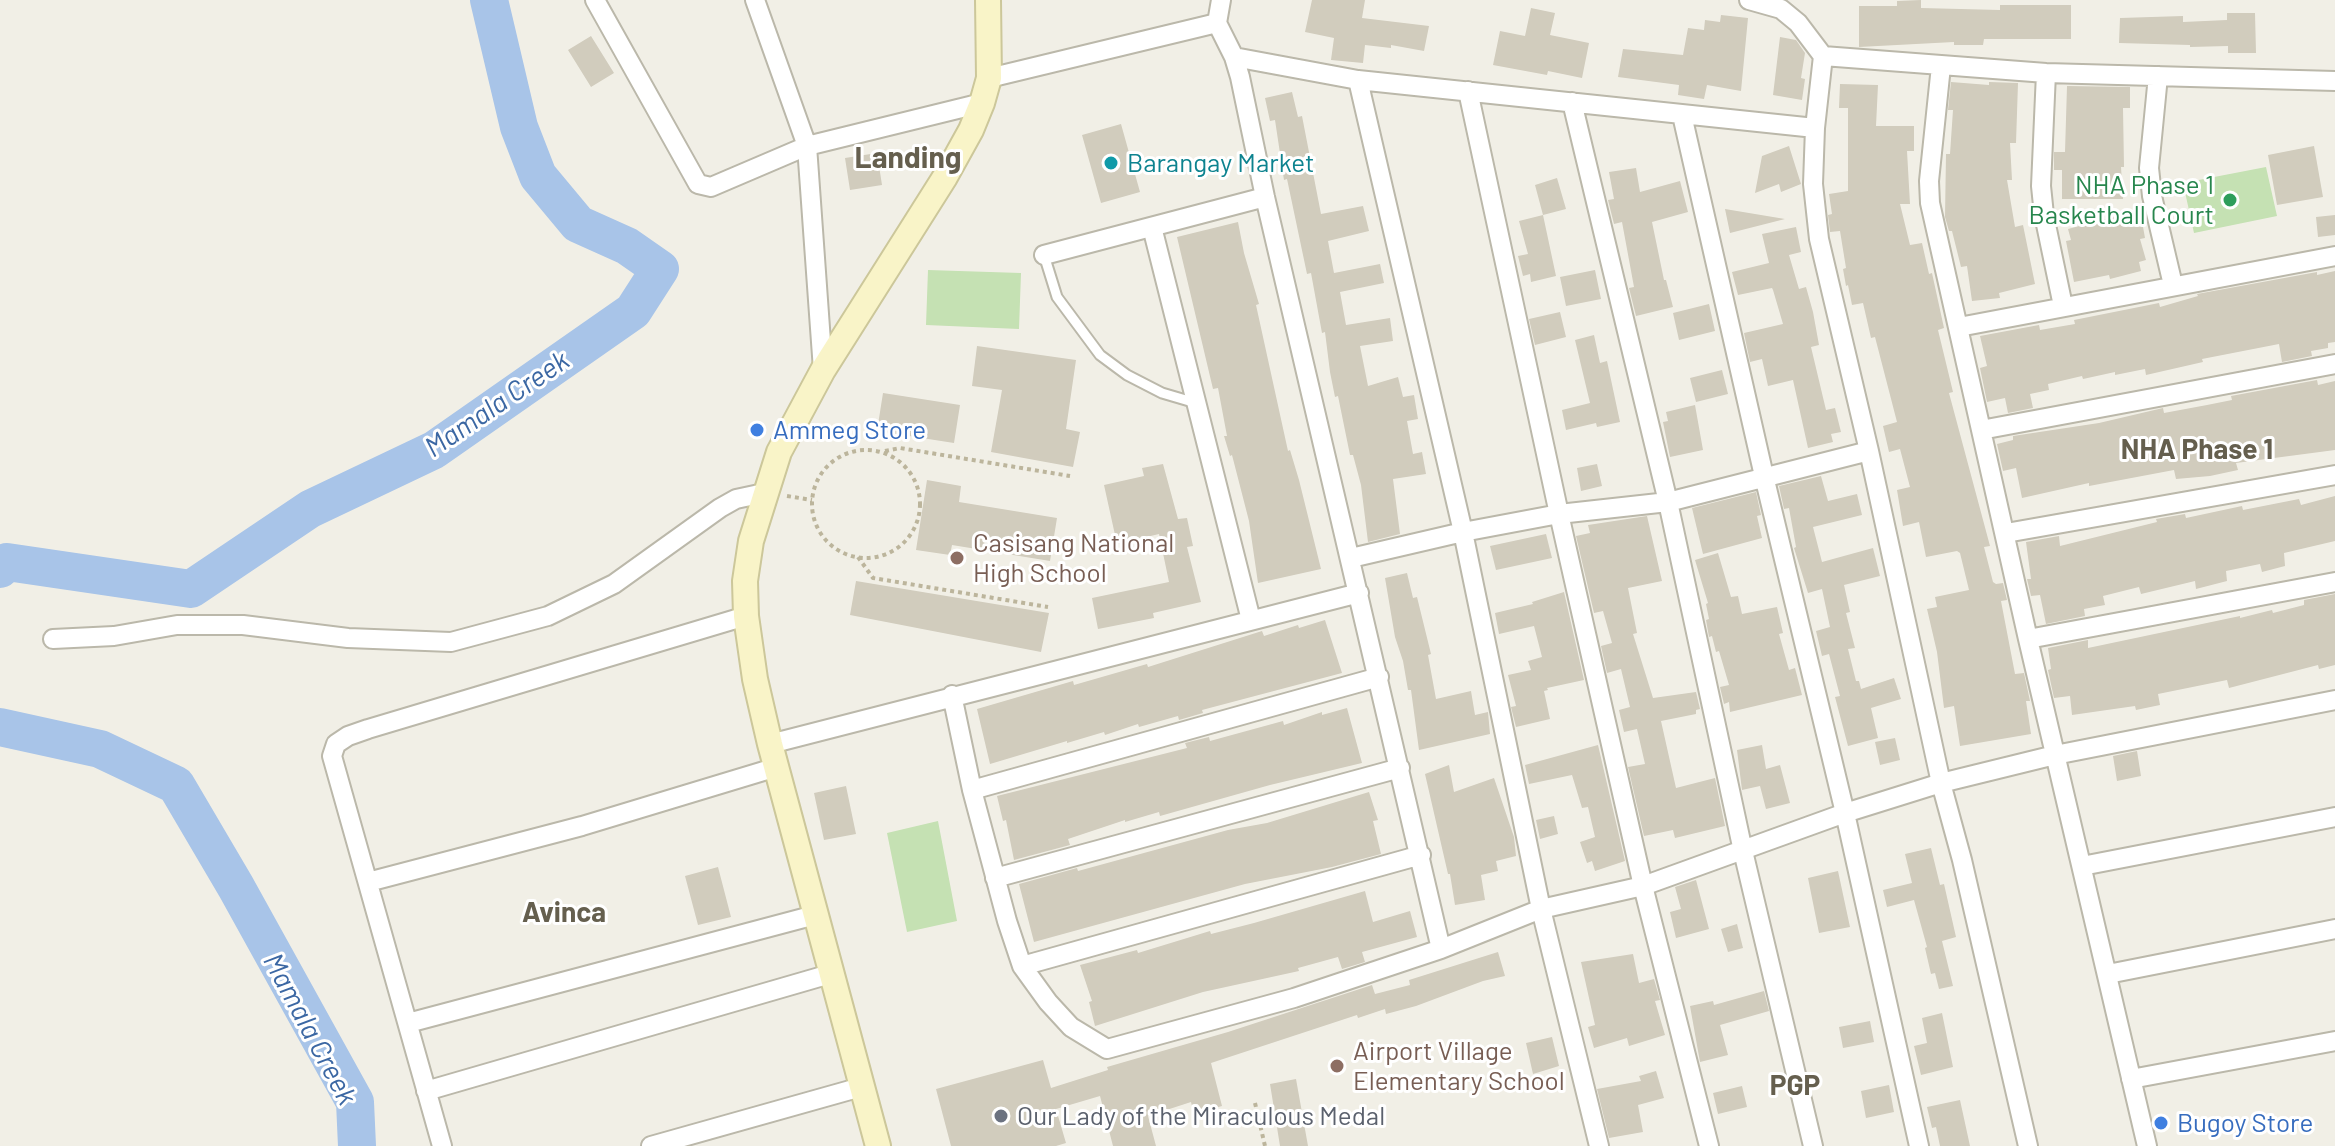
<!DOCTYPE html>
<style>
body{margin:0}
canvas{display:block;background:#f1efe6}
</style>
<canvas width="2335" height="1146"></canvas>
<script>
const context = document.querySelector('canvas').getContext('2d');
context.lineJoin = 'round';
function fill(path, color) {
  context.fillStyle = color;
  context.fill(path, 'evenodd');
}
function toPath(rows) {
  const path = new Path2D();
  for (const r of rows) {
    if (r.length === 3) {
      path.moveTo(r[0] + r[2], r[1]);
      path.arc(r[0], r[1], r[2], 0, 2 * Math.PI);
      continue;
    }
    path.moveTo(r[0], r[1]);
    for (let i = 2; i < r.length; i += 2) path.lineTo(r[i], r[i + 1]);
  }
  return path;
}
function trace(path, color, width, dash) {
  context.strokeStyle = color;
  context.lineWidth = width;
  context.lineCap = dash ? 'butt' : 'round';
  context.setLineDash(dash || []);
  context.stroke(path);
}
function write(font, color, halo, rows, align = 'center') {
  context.font = font + ' Barlow,sans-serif';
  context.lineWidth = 6;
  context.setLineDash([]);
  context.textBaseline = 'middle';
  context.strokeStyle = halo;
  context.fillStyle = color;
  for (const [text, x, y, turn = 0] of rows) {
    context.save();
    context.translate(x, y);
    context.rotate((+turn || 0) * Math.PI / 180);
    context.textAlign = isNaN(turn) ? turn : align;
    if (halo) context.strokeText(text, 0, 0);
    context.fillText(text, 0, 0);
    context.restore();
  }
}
const green = toPath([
 [2266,167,2277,216,2194,233,2183,183],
 [928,270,1021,273,1019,329,926,325],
 [938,821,957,921,907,932,887,833]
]);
const river = toPath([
 [0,569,7,562,191,589,310,509,434,450,633,311,660,269,627,246,578,224,538,176,519,127,489,0],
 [0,727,100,749,176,785,236,887,355,1102,357,1146]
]);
const building = toPath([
 [1312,0,1365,0,1362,18,1429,26,1424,51,1391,45,1391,48,1365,45,1363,63,1331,60,1334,38,1305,32],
 [1921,0,1921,8,2000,10,2000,5,2071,5,2071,39,1984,39,1983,45,1954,45,1954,42,1859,47,1859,6,1897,6,1897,1],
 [1531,8,1555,13,1550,35,1589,43,1582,78,1548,71,1547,75,1493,65,1500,31,1525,36],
 [2227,13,2255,13,2256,53,2228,53,2228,46,2190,47,2190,45,2119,43,2120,18,2183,16,2183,22,2227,20],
 [1721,15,1748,18,1741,91,1707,85,1704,99,1678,95,1679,85,1618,77,1623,49,1683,55,1688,28,1704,30,1705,20,1720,22],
 [591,36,614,73,591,87,568,50],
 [1780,37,1796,40,1805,53,1801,78,1805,79,1802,100,1773,95],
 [1951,82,1989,85,1989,82,2018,83,2016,143,2010,143,2012,180,2007,180,2015,227,2023,225,2035,284,1999,293,2000,298,1972,301,1967,266,1961,267,1952,231,1949,231,1945,217,1946,154,1950,154,1953,110,1948,110],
 [1840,84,1878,85,1876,126,1914,126,1914,151,1907,151,1910,204,1900,204,1910,245,1922,243,1929,274,1932,273,1944,328,1938,330,1953,392,1949,393,1990,546,1984,547,1993,582,1996,584,2003,583,2007,600,2001,601,2015,674,2024,673,2030,701,2026,701,2031,734,1960,746,1954,706,1944,708,1937,652,1927,609,1937,607,1935,597,1969,590,1960,553,1957,551,1926,557,1919,522,1903,526,1897,490,1910,487,1900,449,1889,452,1883,426,1897,422,1875,337,1871,338,1863,303,1852,305,1848,285,1846,286,1843,269,1846,268,1840,231,1830,232,1828,215,1832,214,1829,194,1848,191,1848,108,1839,108],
 [2067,86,2130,87,2130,108,2123,108,2124,167,2121,167,2123,199,2062,199,2062,170,2054,170,2054,152,2065,152],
 [1292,92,1298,117,1302,116,1321,214,1363,206,1369,231,1328,241,1334,273,1380,264,1384,283,1340,292,1346,325,1390,318,1393,341,1360,346,1368,386,1398,377,1403,397,1414,395,1418,419,1407,421,1413,454,1422,452,1426,474,1393,479,1400,534,1368,542,1361,485,1353,455,1350,455,1338,396,1335,397,1330,372,1325,332,1322,333,1311,273,1307,274,1287,179,1284,180,1275,120,1270,121,1265,98],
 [1121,124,1140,192,1101,203,1082,135],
 [1789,146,1801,184,1781,192,1779,184,1755,193,1762,156],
 [2314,146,2323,197,2277,205,2268,155],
 [877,153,882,185,850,190,845,158],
 [1636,168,1640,192,1680,181,1688,212,1652,222,1664,280,1666,280,1673,307,1636,316,1629,288,1634,287,1622,222,1614,224,1608,200,1614,199,1609,172],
 [1557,178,1566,209,1543,215,1535,185],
 [1725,209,1785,219,1730,233],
 [2140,210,2145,238,2140,239,2146,260,2139,262,2141,271,2110,279,2109,275,2074,282,2066,241,2071,240,2068,229],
 [1543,215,1556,276,1531,282,1530,274,1523,276,1518,256,1528,254,1519,221],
 [2335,215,2335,235,2318,237,2316,217],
 [1238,222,1244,253,1259,304,1256,305,1288,451,1290,450,1299,480,1321,569,1258,583,1249,521,1232,455,1230,456,1224,436,1227,436,1218,388,1213,389,1177,237],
 [1796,227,1801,252,1789,255,1799,289,1806,287,1813,312,1819,345,1811,347,1826,410,1835,408,1841,432,1831,434,1833,442,1808,448,1793,380,1768,386,1762,359,1750,362,1744,333,1783,324,1773,290,1772,288,1738,295,1732,272,1769,263,1762,234],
 [1595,270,1601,299,1566,306,1560,277],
 [2335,271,2335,342,2328,343,2328,348,2311,351,2312,356,2282,362,2279,344,2202,359,2203,362,2146,375,2145,369,2115,375,2115,372,2083,379,2082,376,2048,384,2049,390,2030,394,2033,408,2008,413,2005,398,1987,402,1980,368,1987,366,1980,336,2039,325,2040,330,2075,324,2074,320,2159,303,2160,307,2198,296,2197,294,2317,272,2317,275],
 [1709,304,1715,331,1679,340,1673,313],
 [1560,312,1566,337,1535,345,1529,319],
 [1594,335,1600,363,1607,361,1620,422,1597,427,1596,423,1566,430,1562,410,1590,403,1575,340],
 [977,346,1076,360,1066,429,1080,432,1073,467,991,452,1002,390,972,386],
 [1722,370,1728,394,1696,402,1690,378],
 [2317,380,2318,385,2335,381,2335,450,2236,463,2238,470,2210,476,2176,479,2174,470,2089,486,2089,483,2022,498,2016,468,2003,471,1997,444,2013,440,2013,436,2099,423,2163,408,2164,413,2207,405,2232,400,2231,396],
 [883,393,960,405,954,443,877,431],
 [1695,405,1703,450,1670,457,1663,422,1668,421,1666,412],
 [1163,464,1178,519,1187,518,1193,546,1187,547,1201,602,1153,613,1154,618,1098,629,1092,598,1169,582,1159,534,1117,544,1104,485,1144,476,1142,468],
 [1597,464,1602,486,1581,491,1577,468],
 [1821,476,1828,501,1857,494,1862,515,1813,527,1822,562,1873,548,1880,576,1844,585,1850,612,1846,613,1855,648,1848,649,1856,681,1859,681,1861,689,1894,678,1901,699,1871,708,1878,738,1848,746,1835,697,1840,696,1829,654,1822,656,1816,631,1830,627,1822,589,1808,593,1794,548,1796,547,1789,508,1784,509,1779,486],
 [927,480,961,486,959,502,1057,518,1050,561,952,545,950,555,916,550],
 [1756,492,1761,515,1757,516,1762,538,1703,554,1692,508],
 [2335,496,2335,541,2284,553,2285,566,2262,572,2260,564,2226,571,2227,581,2196,589,2195,581,2141,594,2139,587,2103,596,2105,605,2084,609,2085,616,2046,624,2040,595,2031,596,2027,579,2031,579,2026,542,2059,536,2060,546,2157,522,2156,519,2185,514,2186,518,2242,506,2243,510,2299,499,2301,505],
 [1647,516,1662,581,1628,588,1637,633,1633,634,1653,698,1696,692,1700,709,1696,710,1696,714,1661,721,1676,788,1715,778,1725,826,1675,838,1673,830,1644,836,1628,767,1645,764,1637,729,1624,732,1619,710,1630,707,1621,669,1607,673,1601,646,1612,643,1603,611,1594,613,1576,536,1590,533,1588,525],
 [1546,534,1552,558,1496,570,1490,546],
 [1718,553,1731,597,1738,596,1742,614,1777,607,1783,633,1779,634,1789,670,1795,668,1802,695,1730,712,1729,702,1724,704,1720,687,1729,685,1719,651,1716,652,1712,636,1709,637,1706,620,1709,619,1706,604,1708,603,1695,560],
 [1407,573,1413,598,1417,597,1431,654,1428,655,1436,699,1471,691,1475,715,1488,712,1490,734,1419,750,1411,690,1408,690,1403,661,1395,637,1385,578],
 [856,581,1049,613,1041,652,850,615],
 [1564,592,1584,680,1547,688,1548,690,1544,691,1550,719,1516,727,1511,707,1516,706,1508,675,1531,670,1528,661,1542,657,1534,626,1499,634,1495,613,1533,604,1532,602],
 [2335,594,2335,665,2319,669,2318,665,2229,688,2227,680,2158,694,2160,705,2136,710,2135,706,2072,715,2070,696,2054,698,2048,670,2051,669,2048,648,2088,640,2088,648,2240,616,2240,618,2272,610,2273,613,2304,605,2304,600],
 [1325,620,1342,673,1202,710,1203,713,1179,720,1178,716,1139,727,1138,724,1105,735,1104,732,1067,743,1067,741,990,764,977,709,1073,681,1074,685,1147,664,1148,667,1262,631,1264,636,1298,625,1299,628],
 [1347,708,1362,763,1270,785,1160,816,1159,812,1125,822,1125,820,1068,839,1070,845,1014,860,1006,820,1003,821,997,796,1187,748,1185,743,1209,737,1210,741,1283,721,1284,725,1322,712,1322,715],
 [1895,738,1900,760,1880,765,1875,742],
 [1598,745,1625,861,1595,871,1592,861,1587,863,1580,842,1595,837,1588,807,1582,808,1572,775,1529,784,1525,765],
 [1762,745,1766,769,1780,765,1790,803,1766,809,1760,786,1742,790,1737,750],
 [2137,751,2141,776,2117,781,2113,756],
 [1449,765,1454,792,1494,778,1514,837,1516,856,1496,861,1498,871,1481,875,1485,900,1455,905,1450,874,1448,874,1425,774],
 [846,786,856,834,824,840,814,793],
 [1369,792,1378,820,1373,821,1381,854,1332,867,1245,884,1034,942,1019,884,1077,868,1078,871,1228,830,1267,823],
 [1554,816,1558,834,1540,839,1536,820],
 [1931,848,1940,885,1944,884,1956,937,1942,941,1953,986,1939,989,1935,973,1931,974,1925,948,1927,947,1914,900,1887,907,1883,890,1912,883,1905,854],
 [718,867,731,917,698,925,685,876],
 [1838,871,1850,927,1819,933,1808,878],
 [1696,880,1709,929,1676,938,1670,912,1681,909,1675,887],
 [1365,891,1373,922,1410,911,1417,937,1362,952,1365,962,1342,969,1338,957,1298,968,1299,971,1203,992,1095,1026,1089,1002,1092,1001,1080,965,1137,950,1138,953,1210,931,1211,934,1254,923],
 [1737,924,1743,948,1728,952,1721,929],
 [1498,952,1505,976,1483,981,1416,1006,1386,1014,1385,1009,1358,1018,1357,1015,1211,1063,1222,1106,1194,1114,1191,1102,1148,1116,1156,1146,1113,1146,1100,1096,1056,1109,1066,1143,1056,1146,951,1146,936,1089,1043,1060,1051,1088,1108,1070,1107,1067,1228,1032,1372,985,1375,994,1410,985,1409,980],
 [1633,954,1639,983,1654,979,1660,1000,1655,1001,1665,1035,1629,1046,1627,1038,1594,1048,1588,1027,1595,1025,1581,962],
 [1764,991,1769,1011,1720,1025,1728,1055,1700,1062,1690,1006,1713,1001,1714,1005],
 [1942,1013,1953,1067,1921,1075,1914,1046,1927,1043,1922,1018],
 [1870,1021,1874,1042,1843,1048,1839,1027],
 [1552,1037,1559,1066,1533,1074,1526,1043],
 [1656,1071,1664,1098,1638,1105,1643,1132,1609,1138,1597,1089,1641,1081,1639,1076],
 [1296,1079,1308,1146,1280,1146,1270,1084],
 [1889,1085,1894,1112,1866,1118,1861,1091],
 [1742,1086,1747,1107,1718,1114,1713,1093],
 [1960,1100,1970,1146,1940,1146,1936,1127,1932,1128,1927,1107]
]);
const path = toPath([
 [866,504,54],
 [885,451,900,448,1070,476],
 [787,496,812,500],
 [858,557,873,578,1048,607],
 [1255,1103,1265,1146]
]);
const lane = toPath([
 [1044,255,1057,297,1100,355,1127,375,1162,393,1196,403]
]);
const street = toPath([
 [595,0,698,184,711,187,807,146,982,103],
 [755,0,807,146,823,370],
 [1221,0,1217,23,1234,57,1240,77,1265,197,1441,949],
 [1749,0,1781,9,1798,23,1823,56,1815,128,1813,184,1819,239,1869,451,1941,783,1962,860,2028,1146],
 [1823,56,2046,73,2335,81],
 [1234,57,1358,80,1815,128],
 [1941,66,1929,181,1930,203,2028,639,2147,1146],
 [2046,73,2041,186,2044,215,2063,306],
 [2158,76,2149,168,2152,196,2173,285],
 [989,78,1217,23],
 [1358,80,1463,532,1541,909,1599,1146],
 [1468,91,1559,514,1643,886,1709,1146],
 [1572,102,1668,502,1743,851,1813,1146],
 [1682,115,1764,476,1845,813,1919,1146],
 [1152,227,1251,620],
 [1044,255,1265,197],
 [1959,327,2335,256],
 [1981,430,2335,364],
 [2006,533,2335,475],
 [1351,558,1463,532,1559,514,1668,502,1869,451],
 [53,639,114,636,177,625,243,625,348,638,451,642,548,616,614,584,720,508,736,499,764,493],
 [2028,639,2335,582],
 [952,695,972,790,1007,921,1022,966,1048,1002,1071,1027,1107,1049,1294,998,1441,949,1541,909,1643,886,1845,813,1941,783,2055,755,2335,700],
 [770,744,1359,593],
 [972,790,1379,677],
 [2082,866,2335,817],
 [995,878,1400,768],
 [368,882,582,826,777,767],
 [1022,966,1421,855],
 [2108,974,2335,929],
 [408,1023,815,915],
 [2131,1079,2335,1041],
 [426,1091,830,974],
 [442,1146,332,756,336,744,348,736,368,729,746,616],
 [651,1146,861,1087]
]);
const secondary = toPath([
 [878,1146,770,744,755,679,746,616,745,581,751,541,779,452,823,370,945,177,971,130,982,103,989,78,988,0]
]);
const markers = [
 [1111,163,8,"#0f9aa8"],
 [2230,200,8,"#2e9e5b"],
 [757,430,8,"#3f7fe0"],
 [957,558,8,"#8d6e63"],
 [1337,1066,8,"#8d6e63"],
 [1001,1116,8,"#6b7280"],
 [2161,1123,8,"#3f7fe0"]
];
const cultureNames = [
 ["Barangay Market",1127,163]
];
const leisureNames = [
 ["NHA Phase 1",2214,185],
 ["Basketball Court",2214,215]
];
const shopNames = [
 ["Ammeg Store",773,430],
 ["Bugoy Store",2177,1123]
];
const educationNames = [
 ["Casisang National",973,543],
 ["High School",973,573],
 ["Airport Village",1353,1051],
 ["Elementary School",1353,1081]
];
const worshipNames = [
 ["Our Lady of the Miraculous Medal",1017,1116]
];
const waterNames = [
 ["Mamala Creek",497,404,-34],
 ["Mamala Creek",310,1029,62]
];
const neighbourhoodNames = [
 ["NHA Phase 1",2197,450],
 ["Avinca",564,913],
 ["PGP",1795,1086]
];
const quarterNames = [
 ["Landing",908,158]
];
fill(green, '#c5e1b3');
trace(river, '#a8c4e8', 38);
fill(building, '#d1ccbd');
trace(lane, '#bbb8aa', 13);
trace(street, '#bbb8aa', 22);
trace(secondary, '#ccc79a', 28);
trace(path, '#bcb59c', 4, [4, 4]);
trace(lane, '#fff', 9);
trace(street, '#fff', 18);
trace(secondary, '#f9f4c8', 24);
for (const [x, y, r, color] of markers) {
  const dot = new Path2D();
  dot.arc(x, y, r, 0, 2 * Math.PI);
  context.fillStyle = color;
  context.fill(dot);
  trace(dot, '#fff', 3);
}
write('26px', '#0d838f', '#fff', cultureNames, 'left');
write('26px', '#27864d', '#fff', leisureNames, 'right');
write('26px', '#366cbe', '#fff', shopNames, 'left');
write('26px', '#785e54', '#fff', educationNames, 'left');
write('26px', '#5b616d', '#fff', worshipNames, 'left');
write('italic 28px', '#3b67a3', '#fff', waterNames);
write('bold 28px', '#655f4e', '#fff', neighbourhoodNames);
write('bold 30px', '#655f4e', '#fff', quarterNames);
</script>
